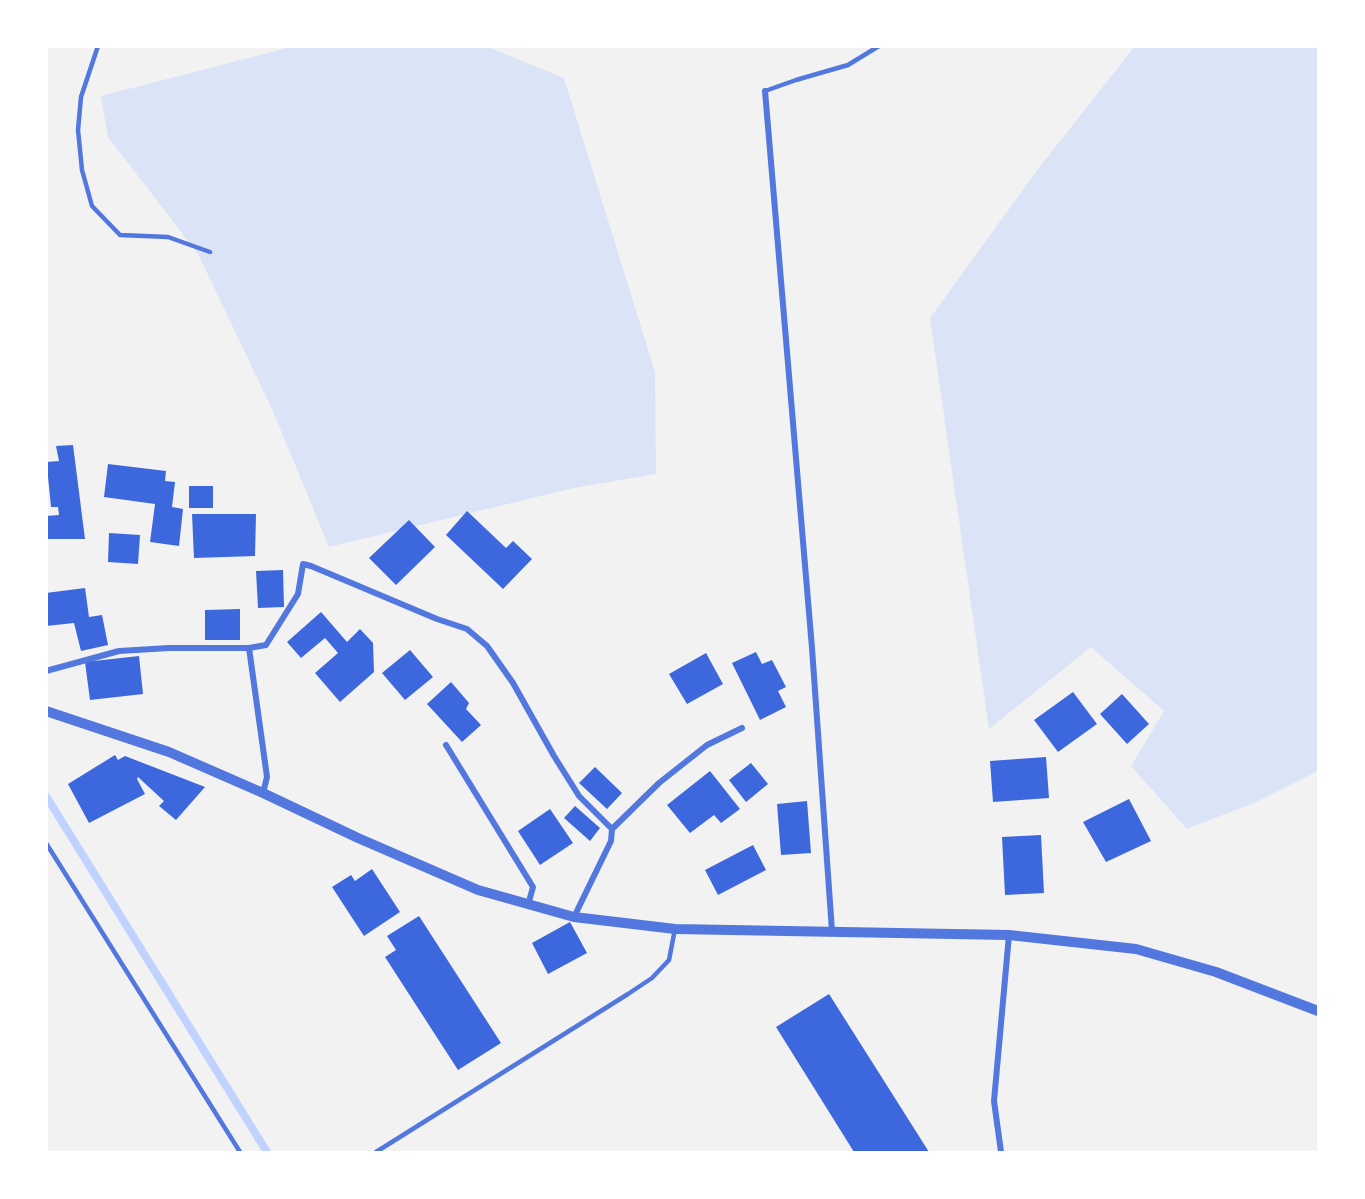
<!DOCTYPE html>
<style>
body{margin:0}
#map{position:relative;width:1365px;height:1199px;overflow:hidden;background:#f2f2f2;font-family:Raleway,sans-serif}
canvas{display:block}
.frame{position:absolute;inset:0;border:48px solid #fff;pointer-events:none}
</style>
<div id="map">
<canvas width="1365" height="1199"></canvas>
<div class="frame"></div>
</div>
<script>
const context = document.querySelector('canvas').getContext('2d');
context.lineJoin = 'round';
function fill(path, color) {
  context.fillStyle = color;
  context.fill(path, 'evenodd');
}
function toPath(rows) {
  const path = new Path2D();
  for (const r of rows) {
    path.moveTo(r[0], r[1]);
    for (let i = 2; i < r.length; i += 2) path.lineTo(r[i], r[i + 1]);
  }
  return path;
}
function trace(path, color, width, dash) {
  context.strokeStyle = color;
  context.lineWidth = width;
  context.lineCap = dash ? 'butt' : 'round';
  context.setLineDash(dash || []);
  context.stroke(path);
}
const green = toPath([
 [295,46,488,47,564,78,655,372,656,474,574,488,329,547,272,409,198,254,108,137,101,96],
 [1135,46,1318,47,1318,771,1256,802,1187,829,1131,766,1164,711,1091,647,989,729,930,318,1038,169]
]);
const stream = toPath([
 [46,796,267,1152]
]);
const building = toPath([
 [73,445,85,539,46,539,46,516,59,515,58,507,51,507,48,477,46,477,46,462,59,461,56,446],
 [108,464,166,471,165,481,175,482,172,507,183,509,179,546,150,542,155,504,104,497],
 [189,486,213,486,213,508,189,508],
 [467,511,506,548,513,541,532,559,503,589,446,535],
 [192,514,256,514,255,556,194,558],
 [409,520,435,547,396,585,369,558],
 [109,533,140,535,138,564,108,562],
 [283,570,284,607,258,608,256,571],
 [85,588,89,617,102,615,108,645,81,651,74,623,46,626,46,593],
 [240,609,240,640,205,640,205,610],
 [321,612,347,642,360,629,373,643,374,672,340,702,315,673,338,653,325,638,301,658,287,642],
 [410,650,433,677,405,700,382,673],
 [756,652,762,664,772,660,786,687,778,691,786,707,760,720,732,663],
 [706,653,723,684,687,704,669,674],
 [139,656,143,694,90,700,85,662],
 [451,682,469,703,466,709,481,725,462,742,427,704],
 [1073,692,1097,724,1058,752,1034,720],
 [1122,694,1149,724,1127,744,1100,714],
 [115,755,118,760,125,756,205,787,176,820,159,806,164,801,138,777,137,779,145,794,89,823,68,784],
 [1046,757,1049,798,993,802,990,761],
 [751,763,768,784,746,802,729,780],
 [595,767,622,793,607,809,579,783],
 [710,771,740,809,721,823,714,815,690,833,667,805],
 [1129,799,1151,841,1106,862,1083,822],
 [807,801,811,853,781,855,777,804],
 [575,806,600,828,590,841,564,818],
 [550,809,573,843,540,865,518,831],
 [1041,835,1044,893,1005,895,1002,837],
 [753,845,766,870,718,895,705,870],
 [372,869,400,912,364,936,332,887,351,875,355,881],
 [419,916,501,1043,458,1070,385,957,396,950,387,936],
 [570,922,587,953,548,974,532,943],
 [829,994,929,1152,854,1152,776,1027]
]);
const service = toPath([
 [98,46,81,97,78,130,82,170,92,206,120,235,168,237,210,252],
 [765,91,796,80,848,65,879,46],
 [46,843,240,1152],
 [376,1152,628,994,652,978,669,960,675,929]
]);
const minor = toPath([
 [765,91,812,648,832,931],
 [249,648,266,645,298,594,303,564,311,566,437,619,467,629,487,646,513,683,554,756,579,796,612,829,611,841,574,917],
 [46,671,119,651,169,648,249,648,267,777,263,793],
 [446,745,533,887,528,905],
 [612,829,659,783,707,745,742,728],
 [1001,1152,994,1101,1009,935]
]);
const tertiary = toPath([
 [46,711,169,752,263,793,358,838,478,890,574,917,675,929,1009,935,1136,949,1216,972,1318,1011]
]);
fill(green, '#dbe4f7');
trace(stream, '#bfd3fe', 8);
fill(building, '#3d67dc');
trace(service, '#5277de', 4.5);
trace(minor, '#5277de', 6);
trace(tertiary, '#5277de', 10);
</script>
